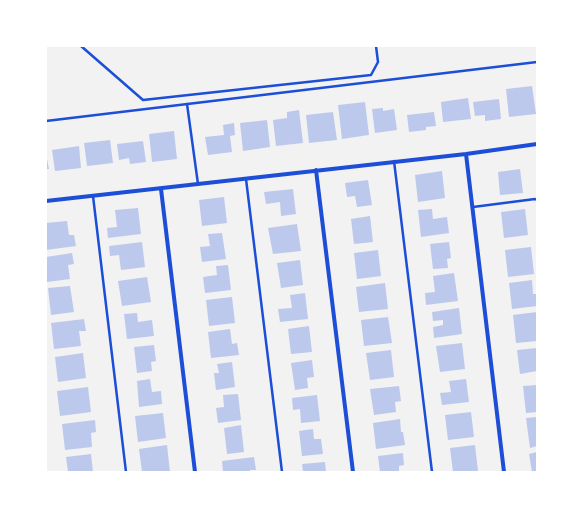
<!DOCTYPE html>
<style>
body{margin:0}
#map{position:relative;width:583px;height:518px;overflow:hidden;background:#f2f2f2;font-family:Arial,sans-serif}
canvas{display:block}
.frame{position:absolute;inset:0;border:47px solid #fff;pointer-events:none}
</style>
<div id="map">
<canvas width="583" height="518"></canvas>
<div class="frame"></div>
</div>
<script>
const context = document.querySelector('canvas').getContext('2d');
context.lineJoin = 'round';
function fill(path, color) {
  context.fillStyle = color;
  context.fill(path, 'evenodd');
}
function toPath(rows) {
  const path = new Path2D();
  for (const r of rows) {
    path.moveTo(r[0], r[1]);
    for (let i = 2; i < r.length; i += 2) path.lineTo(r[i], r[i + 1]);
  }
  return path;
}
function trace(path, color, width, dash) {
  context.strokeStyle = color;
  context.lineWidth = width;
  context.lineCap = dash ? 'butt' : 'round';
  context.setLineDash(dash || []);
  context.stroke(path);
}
const building = toPath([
 [532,86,536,114,509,117,506,89],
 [468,98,471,119,443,122,441,102],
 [499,99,501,119,485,121,485,115,475,116,473,102],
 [365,102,369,135,342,139,338,105],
 [383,108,383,111,394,109,397,130,375,133,372,109],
 [299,110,303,143,276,146,273,120,287,118,287,112],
 [333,112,337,140,309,143,306,115],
 [434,112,436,126,426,127,426,130,409,132,407,115],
 [267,120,270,147,243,151,240,123],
 [234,123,235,135,230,136,232,152,208,155,205,137,224,135,223,125],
 [174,131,177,159,152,162,149,134],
 [110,140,113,163,87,166,84,143],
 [143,141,146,162,130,164,129,158,119,160,117,144],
 [79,146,81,168,55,171,52,150],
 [46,154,49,169,46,169],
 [520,169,523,193,500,195,498,172],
 [442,171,445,198,418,202,415,175],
 [368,180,372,205,357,207,355,196,347,197,345,183],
 [293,189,296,214,281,216,280,202,266,204,264,192],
 [224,197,227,223,202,226,199,200],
 [138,208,141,234,108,238,107,228,117,227,115,210],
 [432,209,433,219,447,217,449,233,421,237,418,210],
 [525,209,528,235,504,238,501,212],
 [370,216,373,242,354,244,351,219],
 [67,221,69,235,74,235,76,246,46,250,46,223],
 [297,224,301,251,273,254,268,228],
 [222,233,226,259,202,262,200,247,210,246,208,234],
 [142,242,145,267,121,270,119,255,110,256,109,246],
 [449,242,451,258,447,259,448,268,433,269,430,244],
 [531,247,534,274,508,277,505,250],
 [378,250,381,276,357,279,354,253],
 [72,253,74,264,68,265,70,279,47,282,46,257],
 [300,260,303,285,281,288,277,263],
 [228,265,231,290,205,293,203,277,217,275,216,266],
 [454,273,458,301,426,305,425,293,435,292,433,276],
 [147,277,151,302,122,306,118,281],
 [532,280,533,294,537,294,537,306,512,309,509,283],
 [385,283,388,309,359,312,356,287],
 [70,286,74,312,51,315,48,288],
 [305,293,308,319,280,322,278,309,292,308,290,295],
 [232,297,235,323,209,326,206,300],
 [459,308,462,334,434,338,433,327,443,325,443,320,433,321,432,312],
 [537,312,537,341,516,343,513,315],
 [137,313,138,322,152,320,154,336,127,339,124,314],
 [388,317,392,343,364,346,361,320],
 [84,319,86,331,79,331,81,346,54,349,51,323],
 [309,326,312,352,291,354,288,329],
 [230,329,232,344,237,343,239,355,211,358,208,332],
 [462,343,465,369,440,372,436,346],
 [154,345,156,361,151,362,152,371,137,373,134,347],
 [537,348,537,371,520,374,517,350],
 [391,350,394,377,370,380,366,353],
 [83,353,86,378,58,382,55,357],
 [312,360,314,377,307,378,308,388,295,390,291,363],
 [232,362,235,387,216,390,214,373,219,373,217,364],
 [150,379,152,392,161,391,162,404,139,407,137,381],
 [466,379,469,402,442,405,440,393,451,392,449,381],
 [537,385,537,412,526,413,523,386],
 [399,386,401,401,395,402,396,412,374,415,370,389],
 [88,387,91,412,60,416,57,391],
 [238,394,241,420,218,423,216,408,224,407,223,395],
 [317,395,320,421,301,423,300,409,293,410,292,398],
 [471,412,474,437,448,440,445,415],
 [163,413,166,438,138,442,135,416],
 [537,417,537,446,530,448,526,418],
 [400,419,401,432,403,432,405,445,376,449,373,423],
 [95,420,96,432,91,433,92,447,65,450,62,424],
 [241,425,244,452,227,454,224,428],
 [313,429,314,439,321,439,323,454,302,456,299,431],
 [167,445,170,472,142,472,139,449],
 [475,445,478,471,453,472,450,448],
 [537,452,537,472,532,472,529,454],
 [403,453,404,465,399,466,399,472,380,472,378,456],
 [91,454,93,472,68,472,66,457],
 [254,457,256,470,250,470,250,472,223,472,222,461],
 [325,462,326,472,303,472,302,464]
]);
const service = toPath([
 [81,46,143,100,371,75,378,62,376,46],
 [187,104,198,184],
 [46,121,537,62],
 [394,161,432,472],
 [246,179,282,472],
 [93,196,126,472],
 [473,207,535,199,537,200]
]);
const minor = toPath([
 [466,154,504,472],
 [316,170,353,472],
 [161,189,195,472],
 [46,201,466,154,537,144]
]);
fill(building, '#bdc9ec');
trace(service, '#1d4ed8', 2.5);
trace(minor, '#1d4ed8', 4);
</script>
